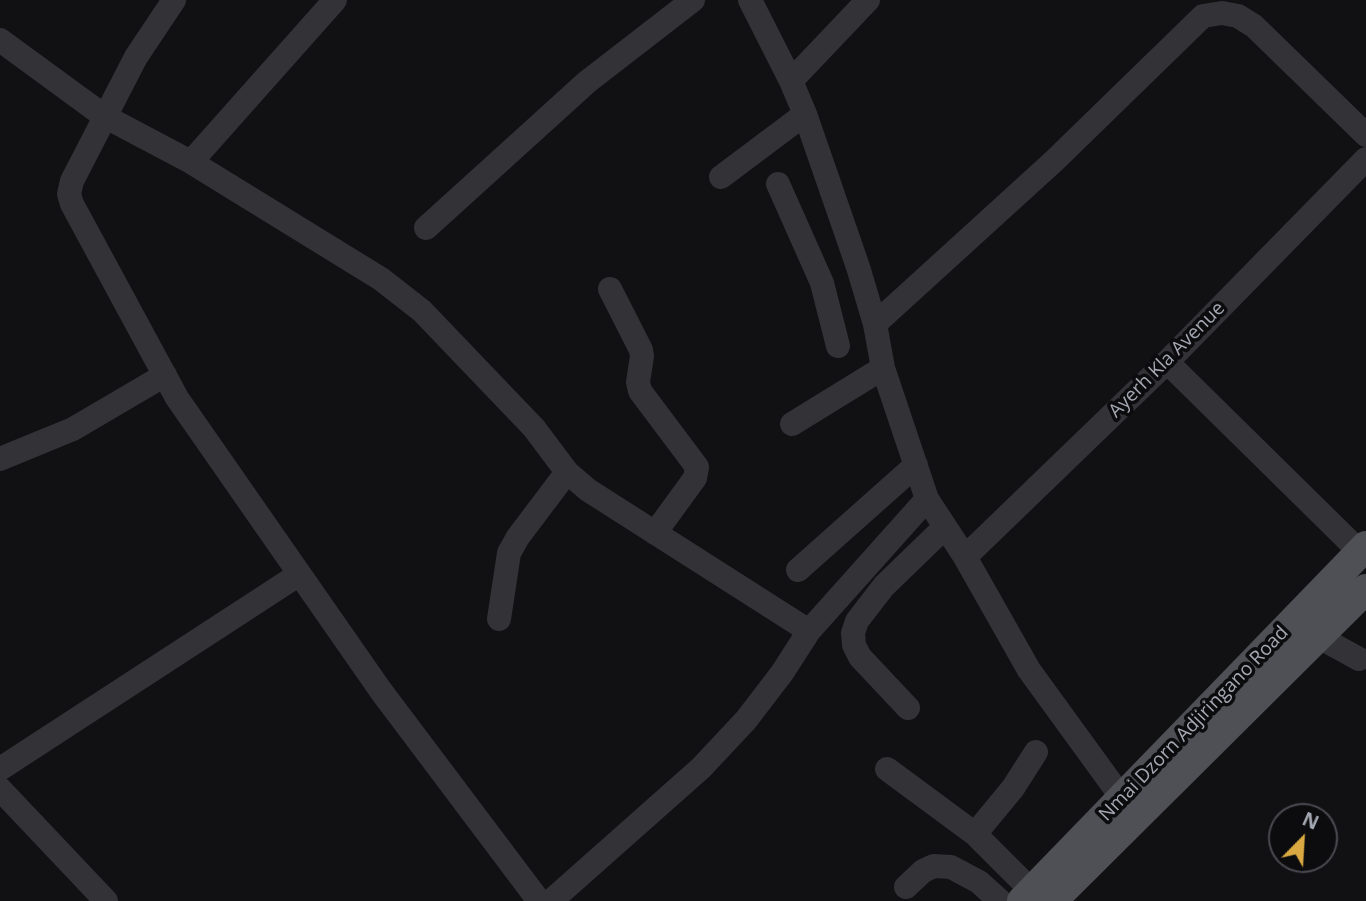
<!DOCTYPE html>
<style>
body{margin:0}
#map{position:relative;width:1366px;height:901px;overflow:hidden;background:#111113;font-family:"Open Sans",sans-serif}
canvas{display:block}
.north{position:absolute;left:1268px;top:803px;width:70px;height:70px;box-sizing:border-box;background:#0c0c0e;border:2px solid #494a50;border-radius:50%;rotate:24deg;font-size:19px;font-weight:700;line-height:28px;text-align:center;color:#a4a8b2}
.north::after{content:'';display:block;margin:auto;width:24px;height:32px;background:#dba941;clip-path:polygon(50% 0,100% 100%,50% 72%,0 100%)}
</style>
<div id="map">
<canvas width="1366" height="901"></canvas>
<div class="north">N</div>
</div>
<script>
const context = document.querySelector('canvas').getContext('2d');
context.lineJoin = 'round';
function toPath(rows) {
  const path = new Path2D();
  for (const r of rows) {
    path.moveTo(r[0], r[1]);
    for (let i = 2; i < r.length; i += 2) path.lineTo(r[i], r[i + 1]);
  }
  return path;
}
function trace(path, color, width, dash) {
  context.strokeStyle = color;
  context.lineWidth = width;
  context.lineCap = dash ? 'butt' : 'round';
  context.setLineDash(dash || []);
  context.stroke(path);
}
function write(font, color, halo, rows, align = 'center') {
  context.font = font + ' "Open Sans",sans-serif';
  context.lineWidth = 7;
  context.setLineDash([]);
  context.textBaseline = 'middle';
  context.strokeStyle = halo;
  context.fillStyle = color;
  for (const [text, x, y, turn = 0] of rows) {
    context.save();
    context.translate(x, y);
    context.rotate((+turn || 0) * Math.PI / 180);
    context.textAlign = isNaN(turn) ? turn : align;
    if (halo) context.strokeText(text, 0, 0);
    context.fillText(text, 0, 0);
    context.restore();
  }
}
const minor = toPath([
 [174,0,136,57,72,181,69,194,72,204,177,398,381,691,539,901],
 [750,0,791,81,805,114,858,267,875,324,883,368,927,499,965,557,1029,670,1122,798],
 [0,40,104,116,191,162,381,279,422,311,534,428,567,472,588,490,809,631],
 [791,81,868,0],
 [191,162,335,0],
 [721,177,805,114],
 [778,184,822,283,838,346],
 [426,228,587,82,693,0],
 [610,289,641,350,642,356,638,382,640,391,697,467,695,478,655,533],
 [875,324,1054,161,1203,16,1222,13,1238,16,1254,26,1366,135],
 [1167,362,1360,552],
 [792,424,883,368],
 [0,459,73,429,165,375],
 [965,557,1167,362,1366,159],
 [798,570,916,465],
 [499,619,509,553,518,537,567,472],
 [1319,637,1359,659],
 [908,708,860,657,854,645,853,633,857,621,884,586,945,527],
 [0,769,298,575],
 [887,769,975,834,1032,891],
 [0,789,106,901],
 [975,834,1013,788,1036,752],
 [906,887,923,871,934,866,951,867,979,882,1000,901],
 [551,901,701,768,746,720,782,673,809,631,927,499]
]);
const major = toPath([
 [1022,901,1366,546],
 [1052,901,1366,589]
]);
const streetNames = [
 ["Ayerh Kla Avenue",1167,360,-45],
 ["Nmai Dzorn Adjiringano Road",1194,724,-46]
];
trace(minor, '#333337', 24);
trace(major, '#4f5056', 30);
write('19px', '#a4a8b2', '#0c0c0e', streetNames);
</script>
